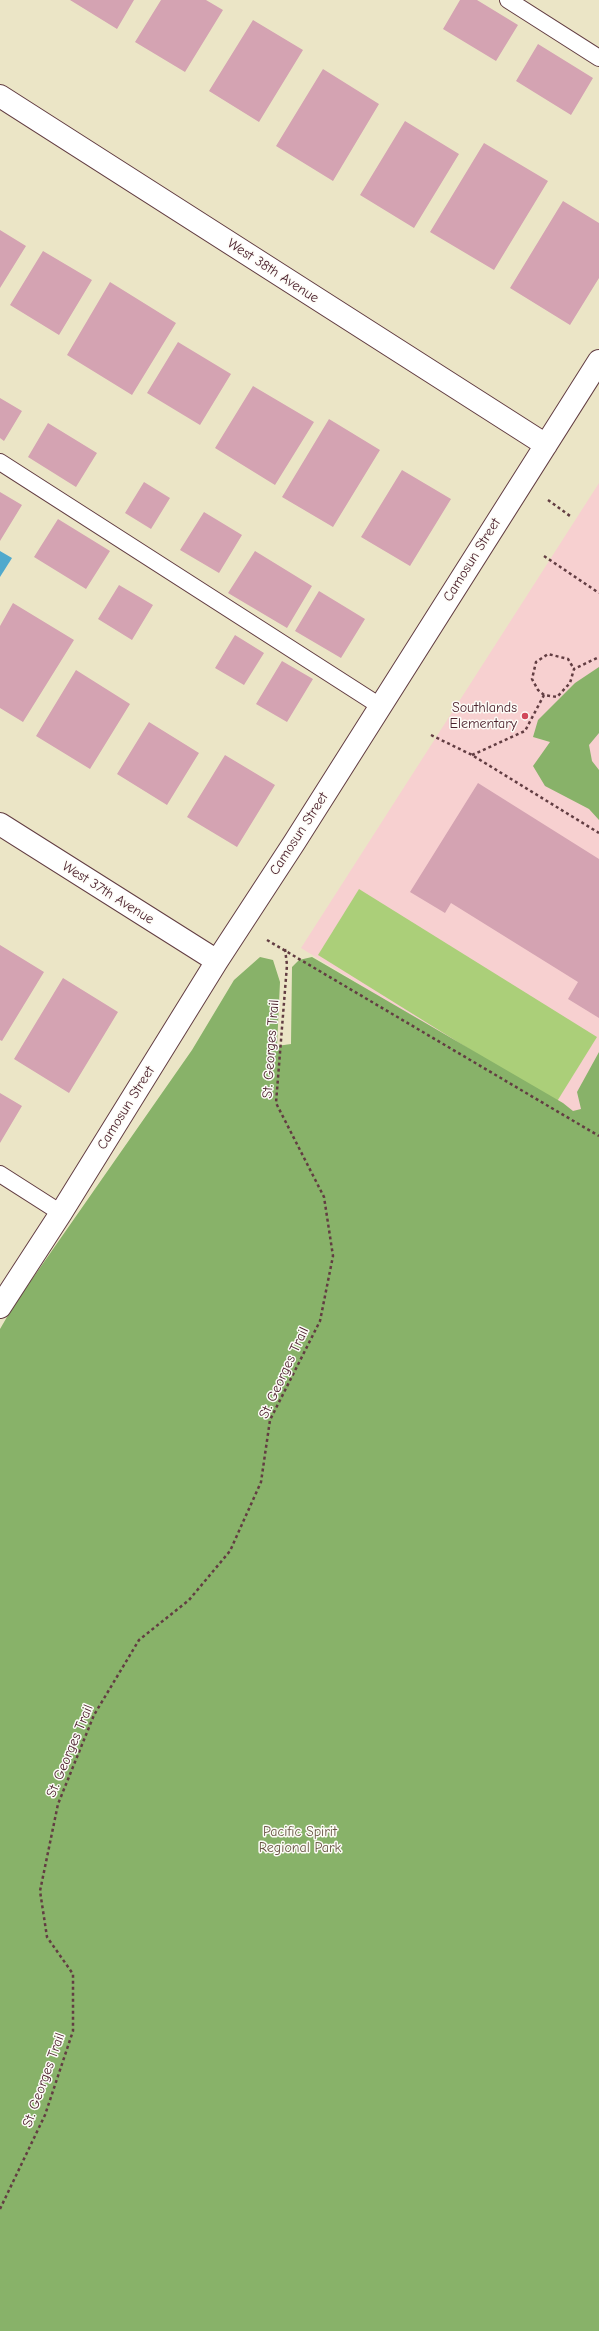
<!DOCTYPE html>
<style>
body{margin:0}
canvas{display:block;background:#ebe5c6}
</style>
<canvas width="599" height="2331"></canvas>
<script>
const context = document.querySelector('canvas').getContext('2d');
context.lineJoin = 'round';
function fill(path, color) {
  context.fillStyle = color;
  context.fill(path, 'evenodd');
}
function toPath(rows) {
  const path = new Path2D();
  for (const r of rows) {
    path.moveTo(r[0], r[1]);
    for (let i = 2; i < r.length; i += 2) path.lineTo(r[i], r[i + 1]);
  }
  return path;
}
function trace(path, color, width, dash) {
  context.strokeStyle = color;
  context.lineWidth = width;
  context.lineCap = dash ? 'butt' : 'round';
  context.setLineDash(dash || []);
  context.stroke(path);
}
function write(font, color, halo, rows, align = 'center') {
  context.font = font + ' "Comic Neue",sans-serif';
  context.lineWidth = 3;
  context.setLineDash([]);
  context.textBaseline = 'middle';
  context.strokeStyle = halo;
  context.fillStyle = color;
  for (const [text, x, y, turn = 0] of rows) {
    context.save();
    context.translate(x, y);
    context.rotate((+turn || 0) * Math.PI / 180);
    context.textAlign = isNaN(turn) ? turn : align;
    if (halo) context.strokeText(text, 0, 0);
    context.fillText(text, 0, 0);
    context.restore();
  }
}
const built = toPath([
 [599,483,599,1133,301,948]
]);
const green = toPath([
 [359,889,597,1037,556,1103,318,955]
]);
const forest = toPath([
 [599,667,599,733,589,745,592,761,599,770,599,820,589,809,545,786,533,766,550,742,533,737,538,720,575,683],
 [260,957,273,960,280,982,277,1046,291,1044,292,967,299,960,312,957,563,1103,573,1111,581,1109,577,1092,599,1052,599,2331,0,2331,0,1329,14,1305,192,1050,234,980]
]);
const water = toPath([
 [0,551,12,558,0,577]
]);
const building = toPath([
 [70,0,134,0,117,29],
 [161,0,206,0,223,10,185,72,135,42],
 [460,0,477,0,518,25,496,61,443,29],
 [253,20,303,50,259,122,209,91],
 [538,44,593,78,571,115,516,81],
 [323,69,379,104,333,181,276,146],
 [405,121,459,154,414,228,360,195],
 [484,143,548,181,494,270,430,232],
 [563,201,599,223,599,278,570,325,510,288],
 [0,230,26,246,0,288],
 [43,251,92,280,59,335,10,305],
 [110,282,176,323,132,395,67,355],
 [178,342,231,374,200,425,147,393],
 [253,386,314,422,275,485,215,448],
 [0,398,22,411,4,441,0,438],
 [329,419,380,450,333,527,282,497],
 [48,423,97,453,76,487,28,457],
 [402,470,451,499,410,566,361,537],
 [144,482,170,498,151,529,125,513],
 [0,492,22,505,0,541],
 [204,512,242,535,219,573,180,550],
 [58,519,110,551,86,589,34,557],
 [255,551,312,586,287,628,228,593],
 [119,585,153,605,132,640,98,619],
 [319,591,365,619,341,658,295,631],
 [13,603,74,640,23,722,0,708,0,626],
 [235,635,264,653,244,685,215,668],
 [282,661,313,679,287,722,256,704],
 [76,670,130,704,90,769,36,736],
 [149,722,199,753,167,805,117,774],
 [225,755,275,785,237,847,187,817],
 [478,783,599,859,599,1018,568,999,578,982,451,903,445,913,410,892],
 [0,945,44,972,2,1041,0,1040],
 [63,978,118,1012,69,1093,14,1059],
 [0,1093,22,1106,0,1143]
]);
const path = toPath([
 [548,500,570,516],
 [544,556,599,593],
 [544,695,538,690,532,679,536,662,548,654,568,659,574,669],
 [431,735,472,755,599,833],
 [472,755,525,731,544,695,557,697,570,683,574,669,599,657],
 [267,940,599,1136],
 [0,2209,45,2115,73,2031,73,1974,47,1937,40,1891,58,1804,94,1715,139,1640,189,1600,230,1551,261,1482,270,1420,320,1321,333,1256,324,1197,276,1103,287,965,285,949]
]);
const lane = toPath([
 [508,0,599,58],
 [0,462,380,706],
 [0,1174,61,1213]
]);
const street = toPath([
 [0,96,546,445],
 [0,824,217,961],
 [0,1307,61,1213,217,961,294,843,599,361]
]);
const markers = [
 [525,716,4,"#d1495b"]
];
const streetNames = [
 ["West 38th Avenue",273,271,33],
 ["Camosun Street",472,560,-58],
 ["Camosun Street",299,834,-57],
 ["West 37th Avenue",108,893,32],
 ["St. Georges Trail",271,1049,-86],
 ["Camosun Street",126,1108,-58],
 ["St. Georges Trail",284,1373,-65],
 ["St. Georges Trail",70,1751,-67],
 ["St. Georges Trail",44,2080,-70]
];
const poiNames = [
 ["Southlands",517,708],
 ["Elementary",517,724]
];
const parkNames = [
 ["Pacific Spirit",300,1832],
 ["Regional Park",300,1848]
];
fill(built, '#f7d0d0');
fill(green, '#abcf79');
fill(forest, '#88b269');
fill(water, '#50a9cd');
fill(building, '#d4a3b2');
trace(lane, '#623d42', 18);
trace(street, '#623d42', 24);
trace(path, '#623d42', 2.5, [3, 3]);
trace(lane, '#fff', 16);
trace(street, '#fff', 22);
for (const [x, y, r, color] of markers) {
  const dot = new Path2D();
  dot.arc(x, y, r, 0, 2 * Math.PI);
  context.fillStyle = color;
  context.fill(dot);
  trace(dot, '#fdfcf7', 1.5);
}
write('14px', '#4a1f2b', '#fdfcf7', streetNames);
write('14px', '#4a1f2b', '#fdfcf7', poiNames, 'right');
write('14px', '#675442', '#fdfcf7', parkNames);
</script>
